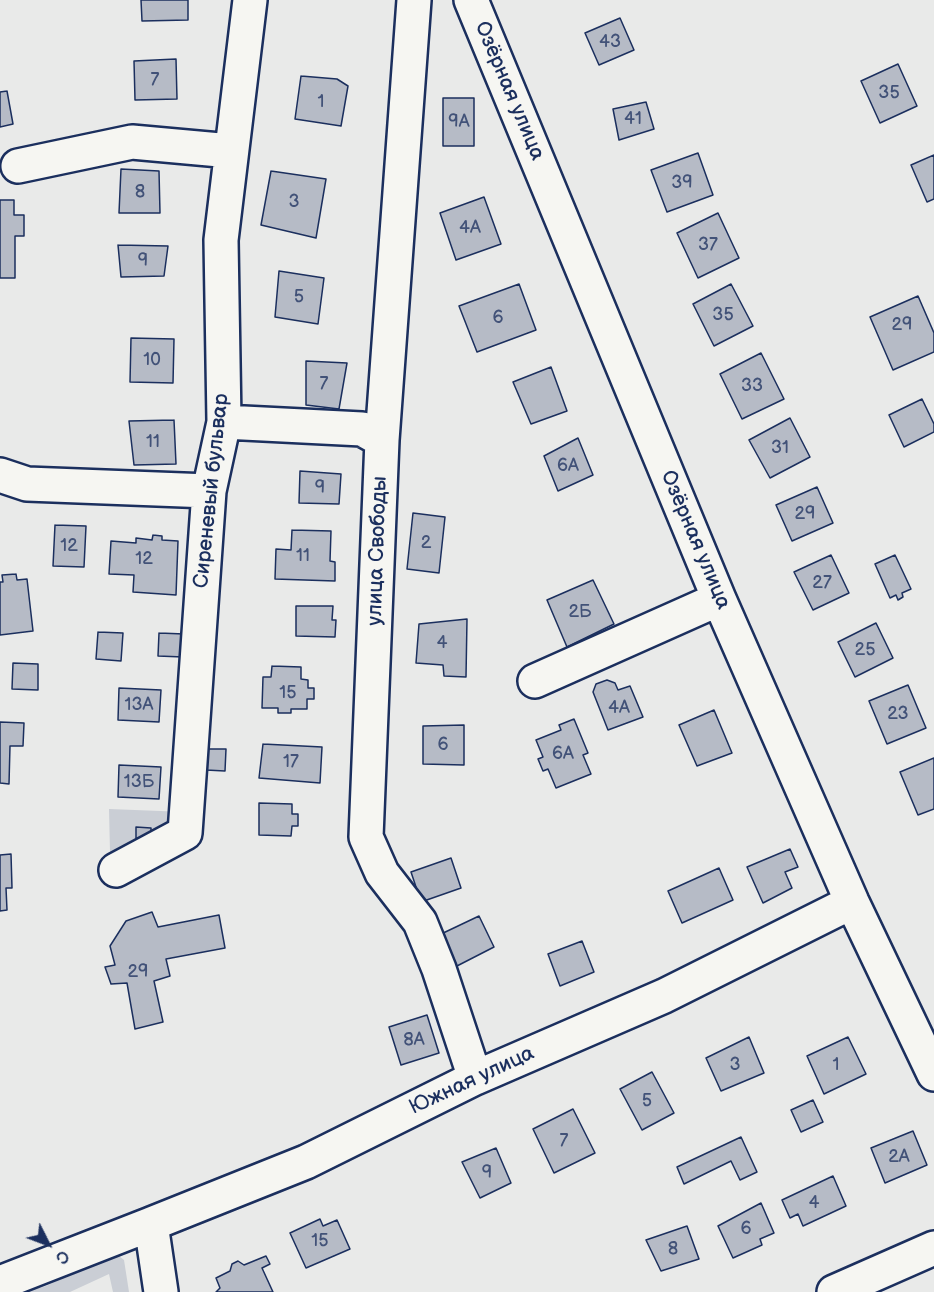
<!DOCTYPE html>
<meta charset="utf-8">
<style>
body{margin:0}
#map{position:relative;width:934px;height:1292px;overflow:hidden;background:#e9eae9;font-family:"Balsamiq Sans",sans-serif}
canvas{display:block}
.north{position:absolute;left:18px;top:1214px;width:60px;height:60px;-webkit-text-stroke:4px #f6f6f2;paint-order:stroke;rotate:132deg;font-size:16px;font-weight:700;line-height:24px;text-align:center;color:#1b2f5e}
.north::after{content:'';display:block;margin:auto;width:21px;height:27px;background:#1b2f5e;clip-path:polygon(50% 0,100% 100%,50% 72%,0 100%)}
</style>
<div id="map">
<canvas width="934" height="1292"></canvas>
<div class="north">С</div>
</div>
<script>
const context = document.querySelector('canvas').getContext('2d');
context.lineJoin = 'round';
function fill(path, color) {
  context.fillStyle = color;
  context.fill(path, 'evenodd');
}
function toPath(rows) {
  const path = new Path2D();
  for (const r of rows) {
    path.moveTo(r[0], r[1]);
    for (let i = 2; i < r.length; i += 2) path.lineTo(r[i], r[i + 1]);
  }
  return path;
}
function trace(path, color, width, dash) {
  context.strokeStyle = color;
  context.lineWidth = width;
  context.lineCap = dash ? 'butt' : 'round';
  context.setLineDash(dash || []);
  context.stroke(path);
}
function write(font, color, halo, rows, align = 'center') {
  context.font = font + ' "Balsamiq Sans",sans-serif';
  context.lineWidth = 4.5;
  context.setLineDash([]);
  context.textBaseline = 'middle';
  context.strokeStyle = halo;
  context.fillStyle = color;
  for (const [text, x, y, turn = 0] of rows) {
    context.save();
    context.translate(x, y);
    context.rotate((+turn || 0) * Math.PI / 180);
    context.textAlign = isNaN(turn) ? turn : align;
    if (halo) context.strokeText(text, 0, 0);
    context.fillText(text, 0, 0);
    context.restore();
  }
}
const green = toPath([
 [109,809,186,812,180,856,110,852],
 [113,1255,119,1256,124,1260,129,1292,113,1292,109,1274,70,1292,16,1292,33,1285,40,1288,46,1286]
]);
const building = toPath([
 [141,0,188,0,188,20,142,21,141,0],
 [620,18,634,50,599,65,585,33,620,18],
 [176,59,177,99,135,100,134,61,176,59],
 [898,64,917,106,880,123,861,81,898,64],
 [301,76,337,79,348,86,341,126,295,119,301,76],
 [7,91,13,124,0,127,0,92,7,91],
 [443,98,474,98,474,146,443,146,443,98],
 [646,102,654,129,619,140,613,109,646,102],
 [698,153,713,195,667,212,651,170,698,153],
 [934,155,934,199,927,202,911,165,934,155],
 [121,169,159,171,160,213,119,213,121,169],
 [271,171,326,179,316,238,261,225,271,171],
 [484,197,501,244,456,260,440,213,484,197],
 [0,200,14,200,14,215,24,215,24,236,15,236,15,278,0,278,0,200],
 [718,213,739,258,698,278,677,233,718,213],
 [118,245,168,246,164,276,121,277,118,245],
 [279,271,324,278,318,324,275,317,279,271],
 [519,284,536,330,477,352,459,306,519,284],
 [731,284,753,326,714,346,693,304,731,284],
 [918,296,934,333,934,352,893,370,870,317,918,296],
 [131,338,174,339,173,383,130,382,131,338],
 [761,353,784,399,742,419,720,374,761,353],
 [306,361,347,363,339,409,306,405,306,361],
 [551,367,567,411,531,424,513,382,551,367],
 [922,399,934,424,934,432,904,447,889,415,922,399],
 [790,418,810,457,770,478,749,440,790,418],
 [174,420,176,464,134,465,129,421,174,420],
 [578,438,593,475,558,491,544,456,578,438],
 [300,471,341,474,339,504,299,503,300,471],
 [817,487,833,523,792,541,776,505,817,487],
 [413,513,445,517,439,573,407,569,413,513],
 [55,525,86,526,84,567,53,566,55,525],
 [292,530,331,531,330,561,335,562,335,581,275,579,276,549,291,550,292,530],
 [153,535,162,536,162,540,178,541,176,595,133,592,134,575,109,574,111,541,136,543,136,538,152,540,153,535],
 [831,555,849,593,813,610,794,572,831,555],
 [895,555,911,589,902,593,903,597,898,600,896,595,890,598,875,564,895,555],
 [16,574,17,580,27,579,33,631,0,635,0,582,3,582,2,575,16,574],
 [593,580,614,624,567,647,547,600,593,580],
 [296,606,333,606,332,620,336,620,335,637,296,636,296,606],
 [467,619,466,677,444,676,443,665,416,663,419,624,467,619],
 [876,623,893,658,855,677,838,642,876,623],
 [98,632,123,633,121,661,96,659,98,632],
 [159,633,184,634,183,657,158,656,159,633],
 [13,663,38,664,38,690,12,689,13,663],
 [272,666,301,667,301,679,308,680,308,688,314,688,314,699,307,699,307,709,291,709,291,713,278,713,278,708,262,708,263,677,271,677,272,666],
 [607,680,615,683,618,690,630,686,643,717,608,730,593,692,596,684,607,680],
 [908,685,926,728,887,744,869,701,908,685],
 [119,688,161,690,159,722,118,720,119,688],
 [714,710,732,753,697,766,679,725,714,710],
 [574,719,588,753,583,755,591,774,556,788,548,769,543,771,538,759,543,757,536,740,561,730,559,725,574,719],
 [0,722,24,723,23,746,10,746,9,784,0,783,0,722],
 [464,725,464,765,423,764,423,726,464,725],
 [263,744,322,747,320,783,259,778,263,744],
 [207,749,226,749,225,771,206,770,207,749],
 [934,758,934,809,918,815,900,772,934,758],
 [119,765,161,767,159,799,118,797,119,765],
 [259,803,292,804,292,814,298,814,298,826,292,826,291,836,259,835,259,803],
 [136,827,151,828,151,839,136,838,136,827],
 [790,849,798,867,785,872,792,888,763,903,747,867,790,849],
 [11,854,12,888,6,888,7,910,0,911,0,855,11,854],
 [451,858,461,888,421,902,411,872,451,858],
 [719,868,733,900,682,923,668,891,719,868],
 [152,912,158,927,219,915,225,948,166,959,170,976,154,981,163,1022,135,1029,127,983,111,984,105,967,115,965,110,946,126,921,152,912],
 [479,916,494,947,455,967,439,935,479,916],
 [582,941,594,972,560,986,548,954,582,941],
 [427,1015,439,1053,401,1065,389,1027,427,1015],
 [749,1037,764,1073,721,1091,706,1058,749,1037],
 [848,1037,866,1074,824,1094,807,1056,848,1037],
 [652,1072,674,1113,642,1130,620,1089,652,1072],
 [813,1100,823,1122,801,1132,791,1110,813,1100],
 [573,1109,595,1153,554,1173,533,1129,573,1109],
 [913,1131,927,1165,885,1183,871,1148,913,1131],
 [741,1137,757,1172,740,1180,731,1161,684,1184,677,1167,741,1137],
 [496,1148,511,1183,480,1198,462,1162,496,1148],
 [833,1176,846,1206,803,1226,798,1214,790,1218,782,1200,833,1176],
 [761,1203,774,1233,760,1239,762,1245,733,1258,718,1226,761,1203],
 [320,1219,323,1226,337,1220,350,1249,306,1268,290,1233,320,1219],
 [687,1226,699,1259,661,1271,646,1240,687,1226],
 [266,1256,270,1264,262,1268,273,1292,216,1292,220,1288,216,1278,230,1271,232,1264,238,1261,244,1265,266,1256]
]);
const minor = toPath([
 [414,0,382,440,366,837,382,873,420,922,439,969,475,1078],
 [471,0,719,599,852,902,934,1074],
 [18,166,132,142,231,151],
 [224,422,362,429,382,440],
 [0,475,27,484,209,491],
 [535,681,719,599],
 [116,870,185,833,209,491,224,422,221,240,250,0],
 [0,1283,151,1224],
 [161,1292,151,1224,306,1162,475,1078,664,996,852,902],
 [834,1292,934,1248]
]);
const numberNames = [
 ["43",610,42],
 ["7",155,80],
 ["35",889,93],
 ["1",321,102],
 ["41",633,119],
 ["9А",459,122],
 ["39",682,183],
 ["8",140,192],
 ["3",294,202],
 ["4А",470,228],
 ["37",708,245],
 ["9",143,261],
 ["5",299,297],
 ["35",723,315],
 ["6",498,318],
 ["29",902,325],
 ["10",152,360],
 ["7",324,384],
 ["33",752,386],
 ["11",153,442],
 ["31",780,448],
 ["6А",568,466],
 ["9",320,488],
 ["29",805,514],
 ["2",426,543],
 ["12",69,546],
 ["11",303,556],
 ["12",144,559],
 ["27",822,583],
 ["2Б",580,612],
 ["4",442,643],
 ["25",865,650],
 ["15",288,693],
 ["13А",139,705],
 ["4А",619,708],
 ["23",898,714],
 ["6",443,745],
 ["6А",563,754],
 ["17",291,762],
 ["13Б",139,782],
 ["29",138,972],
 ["8А",414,1040],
 ["3",735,1065],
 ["1",836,1065],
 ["5",647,1101],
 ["7",564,1141],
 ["2А",899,1157],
 ["9",487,1173],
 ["4",814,1203],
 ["6",746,1229],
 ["15",320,1241],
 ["8",673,1249]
];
const streetNames = [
 ["Озёрная улица",509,91,67],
 ["Сиреневый бульвар",212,491,-84],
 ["Озёрная улица",695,540,67],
 ["улица Свободы",378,551,-88],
 ["Южная улица",472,1081,-25]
];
fill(green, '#caced5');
fill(building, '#b6bbc6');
trace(building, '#1b2f5e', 1.5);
trace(minor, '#1b2f5e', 38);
trace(minor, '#f6f6f2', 33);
write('18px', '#425278', null, numberNames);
write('21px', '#1b2f5e', '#f6f6f2', streetNames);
</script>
